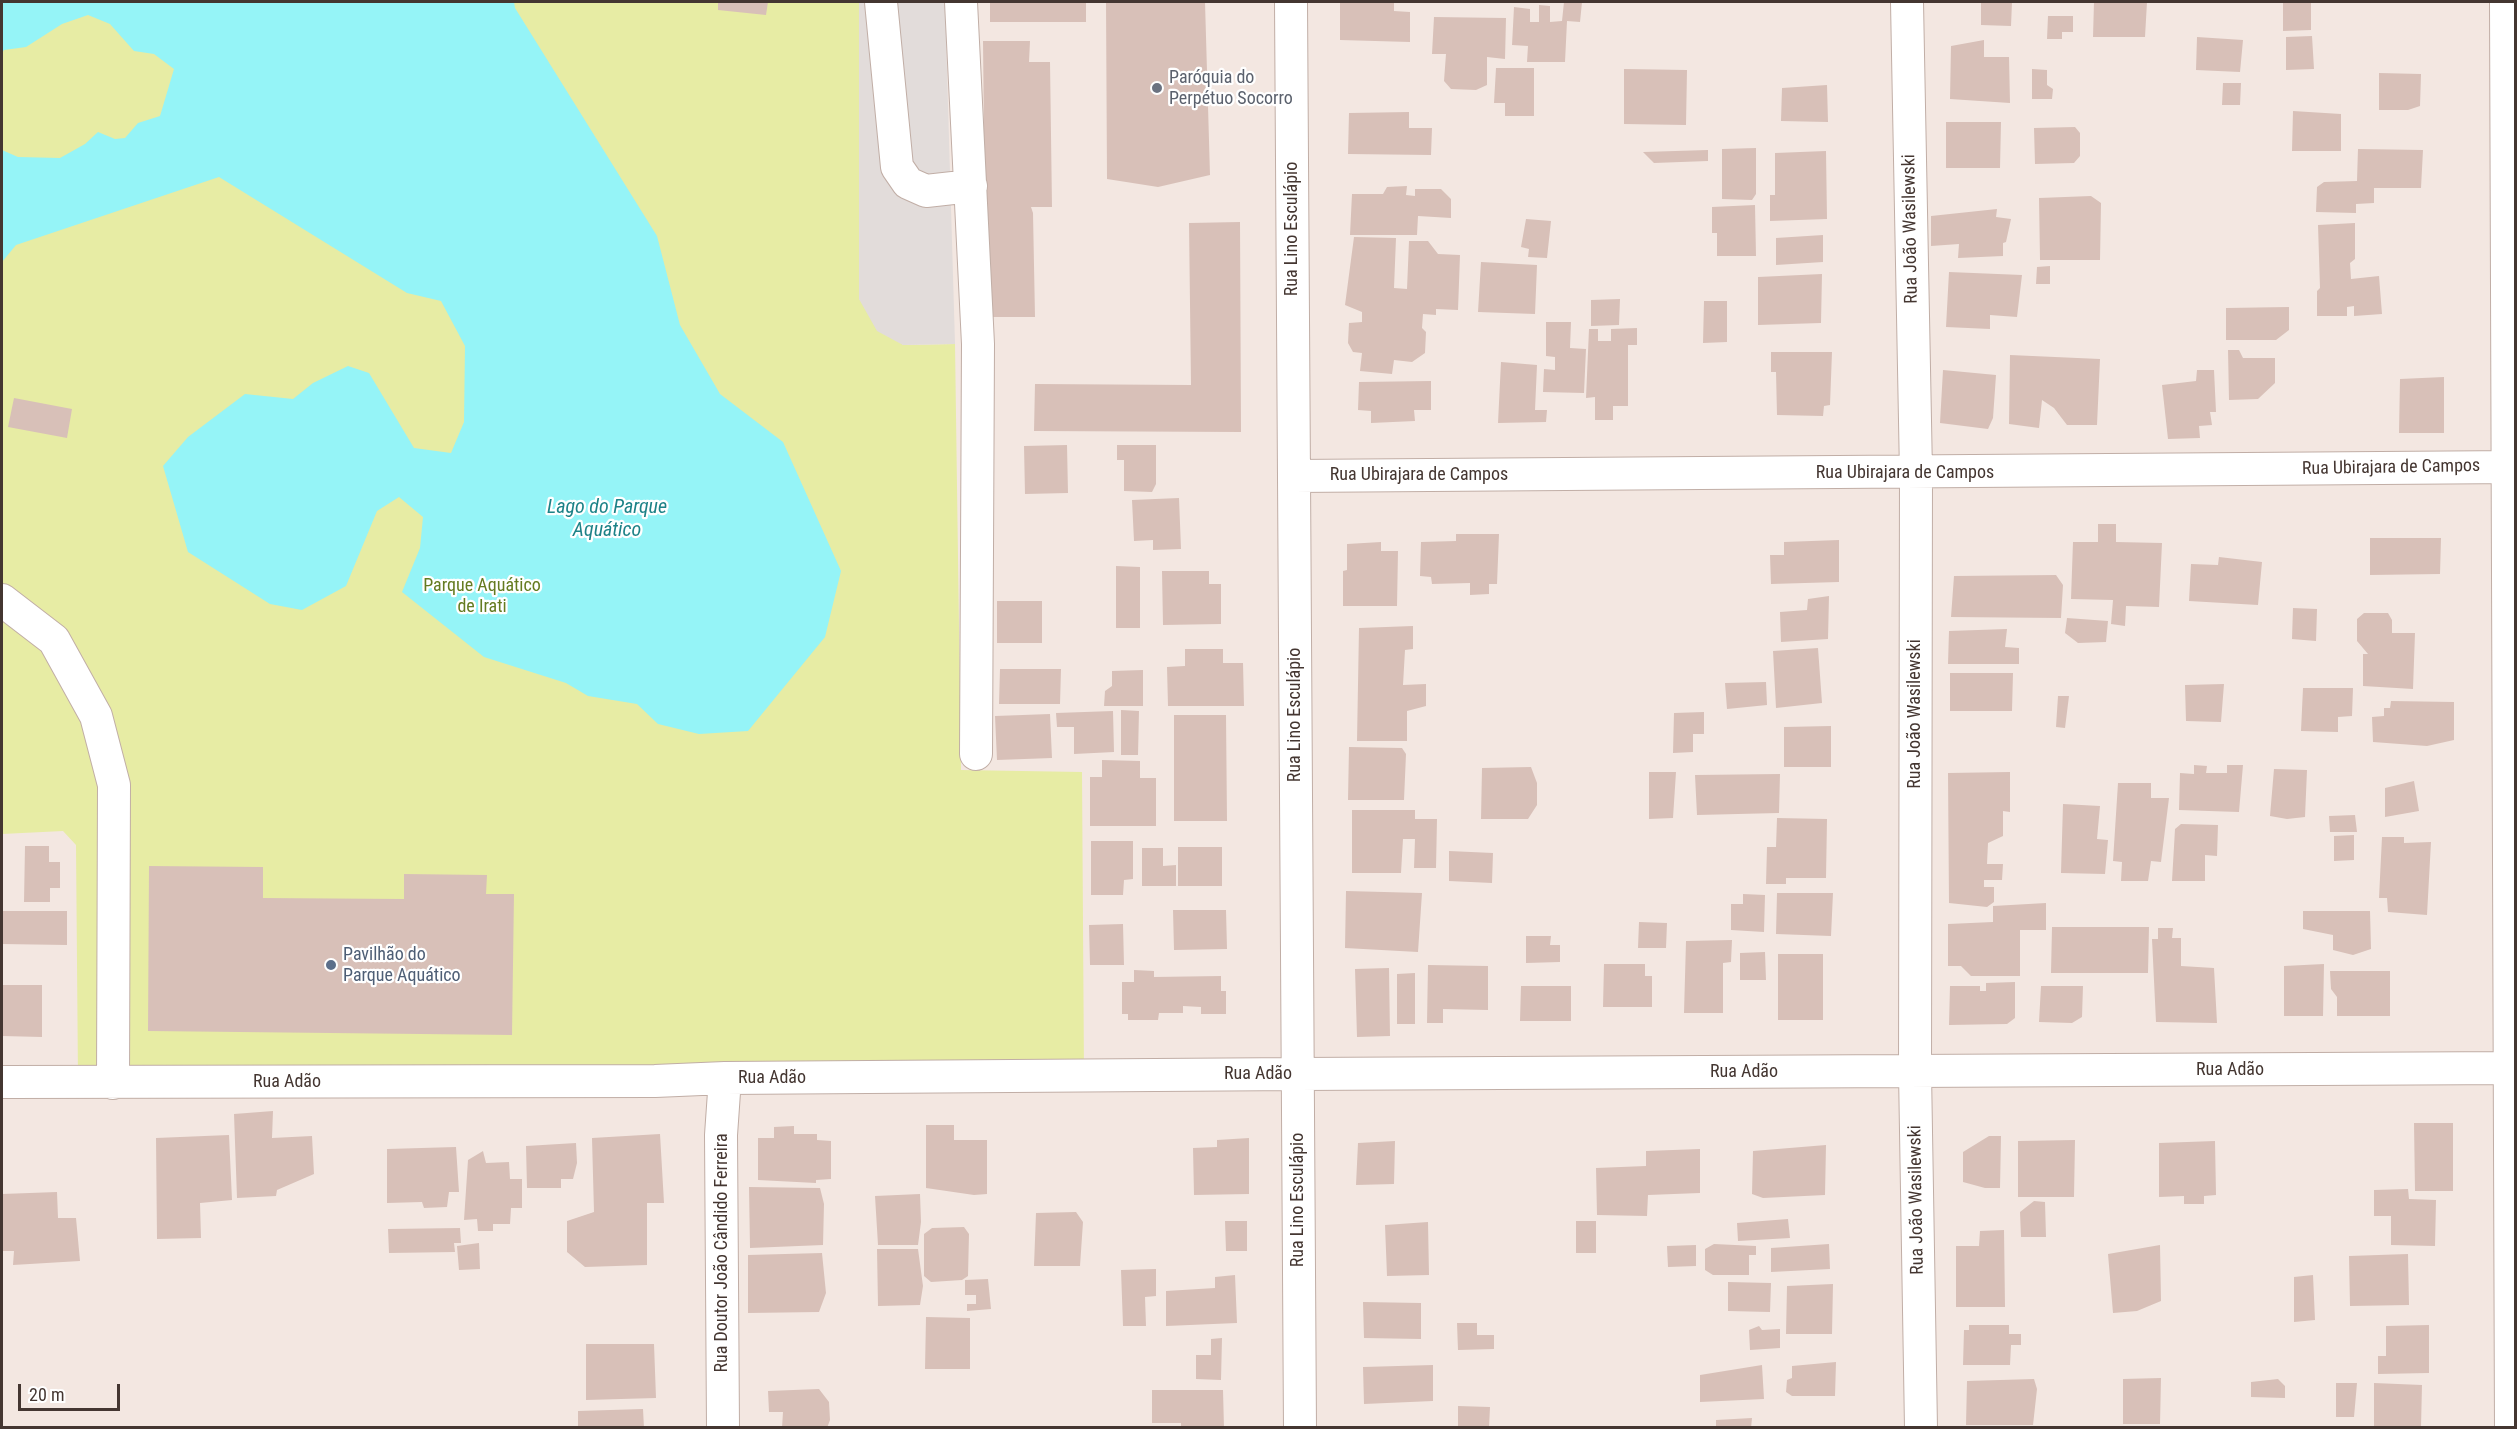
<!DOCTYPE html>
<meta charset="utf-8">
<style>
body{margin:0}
#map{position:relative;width:2517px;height:1429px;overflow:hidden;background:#f3e7e1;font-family:"Roboto Condensed",sans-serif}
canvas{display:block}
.frame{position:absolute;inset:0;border:3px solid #443631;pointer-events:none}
.scale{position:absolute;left:18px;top:1384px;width:102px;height:27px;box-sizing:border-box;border:3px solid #443631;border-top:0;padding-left:8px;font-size:18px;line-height:21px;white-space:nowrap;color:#443631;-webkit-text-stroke:4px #fff;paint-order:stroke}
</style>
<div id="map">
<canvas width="2517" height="1429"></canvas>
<div class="frame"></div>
<div class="scale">20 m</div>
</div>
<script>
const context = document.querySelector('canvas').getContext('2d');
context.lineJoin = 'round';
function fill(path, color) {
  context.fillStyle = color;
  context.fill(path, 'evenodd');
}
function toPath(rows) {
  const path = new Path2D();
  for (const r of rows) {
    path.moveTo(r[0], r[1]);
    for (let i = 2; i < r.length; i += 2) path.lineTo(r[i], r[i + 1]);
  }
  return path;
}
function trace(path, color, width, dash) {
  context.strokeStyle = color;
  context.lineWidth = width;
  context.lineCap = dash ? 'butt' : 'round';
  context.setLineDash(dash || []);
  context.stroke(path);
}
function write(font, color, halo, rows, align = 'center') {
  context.font = font + ' "Roboto Condensed",sans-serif';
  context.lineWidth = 4.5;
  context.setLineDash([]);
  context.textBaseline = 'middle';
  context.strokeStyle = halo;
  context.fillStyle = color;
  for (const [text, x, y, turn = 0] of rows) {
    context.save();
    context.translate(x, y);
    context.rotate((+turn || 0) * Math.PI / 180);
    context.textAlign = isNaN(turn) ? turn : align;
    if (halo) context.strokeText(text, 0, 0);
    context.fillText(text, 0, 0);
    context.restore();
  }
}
const green = toPath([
 [2,2,859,2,859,299,903,345,955,344,961,770,1082,772,1084,1075,78,1080,76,845,63,831,2,834]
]);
const parking = toPath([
 [859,2,945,2,955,344,903,345,877,331,859,299]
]);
const water = toPath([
 [2,2,514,2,515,8,657,236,680,325,720,394,783,442,841,571,825,637,748,731,699,734,658,724,637,704,588,696,566,683,484,657,402,592,420,548,423,517,399,497,377,511,346,586,302,610,270,604,188,552,163,466,188,437,245,394,293,399,313,383,348,366,369,373,414,448,451,453,464,422,465,346,441,301,407,293,219,177,16,245,2,262,2,150,18,157,60,158,85,144,98,132,115,139,125,138,138,123,160,116,174,69,154,54,134,51,110,24,88,15,62,24,26,47,4,50,2,53]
]);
const building = toPath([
 [718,2,768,2,766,15,718,10],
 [990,2,1086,2,1086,22,990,22],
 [1106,2,1205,2,1210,175,1158,187,1107,179],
 [1340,2,1394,2,1394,11,1410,12,1410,42,1340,40],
 [1564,2,1582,2,1580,22,1567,21,1565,62,1527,62,1528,46,1512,45,1514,7,1530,9,1530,22,1539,22,1539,5,1550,6,1550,22,1562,21],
 [1981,2,2012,2,2011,26,1981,25],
 [2094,2,2147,2,2145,37,2093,37],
 [2283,2,2311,2,2311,30,2283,31],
 [2048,16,2073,16,2073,32,2062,32,2062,39,2047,39],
 [1434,17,1506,18,1505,59,1487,57,1487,85,1476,90,1451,89,1444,81,1446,54,1432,54],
 [2312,36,2314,69,2286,70,2286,37],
 [2197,37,2243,40,2240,72,2196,70],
 [1984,40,1984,57,2009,57,2010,103,1950,99,1951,46],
 [983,41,1030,41,1029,62,1050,62,1052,207,1031,207,1033,213,1035,317,986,317],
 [1496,68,1534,68,1534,116,1505,116,1505,103,1494,103],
 [1624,69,1687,70,1686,125,1624,124],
 [2032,69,2047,70,2047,85,2053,89,2052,99,2032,99],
 [2379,73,2421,74,2420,106,2408,110,2379,110],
 [2223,83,2241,83,2240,105,2222,105],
 [1827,85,1828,122,1781,121,1782,88],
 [2293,111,2341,114,2341,151,2292,151],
 [1409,112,1409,128,1432,128,1431,155,1348,154,1349,113],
 [1946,122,2001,122,2000,168,1946,168],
 [2075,127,2080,133,2080,156,2074,163,2035,164,2034,128],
 [1756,148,1756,194,1752,200,1722,199,1722,149],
 [2358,149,2423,150,2421,188,2374,188,2374,203,2356,204,2356,213,2316,212,2317,187,2324,182,2357,181],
 [1708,150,1708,161,1654,163,1643,152],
 [1826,151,1827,219,1770,221,1770,195,1775,195,1775,153],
 [1407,186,1406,195,1415,196,1415,189,1441,189,1451,199,1451,218,1418,216,1417,235,1350,235,1352,194,1383,194,1387,187],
 [2091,196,2101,203,2100,260,2040,260,2039,198],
 [1755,205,1756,256,1717,256,1717,233,1712,233,1712,207],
 [1997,209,1996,217,2011,219,2006,242,2003,243,2003,256,1958,258,1959,244,1931,246,1931,216],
 [1526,219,1551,221,1547,258,1528,257,1529,249,1521,247],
 [1240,222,1241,432,1034,431,1035,384,1191,385,1189,223],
 [2355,223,2355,259,2350,263,2351,279,2379,276,2382,314,2354,316,2354,306,2347,307,2347,316,2317,316,2317,291,2320,288,2318,225],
 [1823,235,1823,262,1776,265,1776,238],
 [1354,237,1396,238,1394,288,1407,289,1409,241,1428,241,1438,254,1460,255,1458,310,1436,309,1436,315,1423,314,1422,328,1426,332,1425,353,1412,362,1394,360,1392,374,1360,371,1362,353,1353,352,1348,343,1349,323,1362,322,1362,312,1345,305],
 [1481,262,1537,265,1535,314,1478,312],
 [2050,266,2050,284,2036,284,2037,267],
 [1949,272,2022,275,2017,317,1990,315,1990,329,1946,327],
 [1822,274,1821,323,1758,325,1758,277],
 [1620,299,1619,325,1591,326,1591,300],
 [1704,301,1727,301,1727,342,1703,343],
 [2289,307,2289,330,2276,340,2226,340,2226,308],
 [1546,322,1571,322,1570,348,1586,349,1584,393,1543,392,1544,369,1555,370,1555,357,1546,356],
 [1637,328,1637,345,1628,345,1628,406,1613,406,1613,420,1595,420,1595,397,1586,398,1589,329,1598,329,1598,341,1611,341,1611,329],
 [2228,350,2239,350,2243,358,2275,358,2275,383,2258,399,2229,400],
 [1771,352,1832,352,1830,405,1824,406,1823,416,1777,415,1776,372,1771,372],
 [2010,355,2100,359,2097,425,2067,425,2054,408,2042,400,2039,428,2009,424],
 [1501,362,1537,365,1535,410,1547,410,1546,422,1498,423],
 [1943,370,1996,375,1993,418,1988,429,1940,423],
 [2197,370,2214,370,2216,412,2210,412,2212,425,2199,426,2200,438,2168,439,2162,385,2196,381],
 [2444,377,2444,433,2399,433,2400,379],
 [1431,381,1431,410,1414,410,1415,421,1371,423,1371,411,1358,410,1359,382],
 [14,398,72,409,67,438,8,427],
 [1067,445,1068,493,1025,494,1024,446],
 [1117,445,1156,445,1156,484,1152,492,1124,491,1124,460,1117,460],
 [1179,498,1181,549,1153,550,1153,540,1134,541,1132,500],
 [2098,524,2116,524,2116,542,2162,543,2159,607,2126,606,2125,626,2111,624,2113,600,2071,599,2073,542,2098,542],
 [1456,534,1499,534,1497,584,1489,584,1489,594,1470,595,1470,583,1432,584,1431,577,1420,576,1421,542,1456,541],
 [2370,538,2441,538,2440,574,2370,575],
 [1839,540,1839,582,1771,584,1770,555,1784,555,1784,542],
 [1381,542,1381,551,1398,551,1397,606,1343,606,1343,571,1347,570,1347,544],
 [2219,557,2262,562,2258,605,2189,601,2191,564,2218,565],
 [1116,566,1140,567,1140,628,1116,628],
 [1162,571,1209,571,1209,584,1221,584,1221,624,1163,625],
 [2056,575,2063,585,2061,618,1951,617,1954,576],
 [1829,596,1828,639,1781,642,1780,612,1807,610,1808,599],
 [997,601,1042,601,1042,643,997,643],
 [2293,608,2317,609,2316,641,2292,639],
 [2364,613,2388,613,2392,620,2392,633,2415,633,2413,689,2363,686,2363,654,2368,654,2357,641,2357,619],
 [2067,618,2108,621,2106,642,2078,643,2065,633],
 [1413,626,1413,649,1405,650,1403,685,1426,684,1426,706,1407,711,1407,741,1357,741,1359,628],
 [2007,629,2005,647,2019,648,2019,664,1948,664,1949,631],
 [1818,648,1822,703,1776,708,1773,651],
 [1185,649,1223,649,1223,663,1243,663,1244,706,1168,706,1167,667,1185,666],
 [1000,669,1061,669,1060,704,999,704],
 [1143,670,1143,706,1104,706,1105,691,1112,686,1112,671],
 [1950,673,2013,673,2012,711,1950,711],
 [1766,682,1767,705,1727,709,1725,683],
 [2224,684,2221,722,2186,721,2185,685],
 [2303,688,2353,688,2352,716,2338,717,2338,732,2301,731],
 [2058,696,2069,696,2065,728,2056,727],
 [2391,701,2454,702,2454,740,2427,746,2373,742,2372,717,2384,716,2384,708,2390,708],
 [1121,710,1139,711,1138,755,1121,755],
 [1113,711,1114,752,1074,754,1074,727,1057,727,1056,713],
 [1704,712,1704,734,1693,734,1693,752,1673,753,1674,713],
 [1050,714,1052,758,997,760,995,716],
 [1174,715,1226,715,1227,821,1174,821],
 [1831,726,1831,767,1784,767,1784,727],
 [1349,747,1402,748,1406,754,1404,800,1348,800],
 [1102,760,1140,761,1140,778,1156,778,1156,826,1090,826,1090,777,1102,777],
 [2194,765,2207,766,2206,773,2227,773,2227,765,2243,765,2239,812,2179,810,2180,773,2194,774],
 [1531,767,1537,783,1537,805,1528,819,1481,819,1482,768],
 [2274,769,2307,770,2305,817,2287,819,2270,816],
 [1649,772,1676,772,1673,818,1649,819],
 [2010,772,2010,812,2003,811,2003,836,1988,843,1987,864,2003,864,2002,880,1984,880,1984,887,1994,887,1994,902,1987,907,1949,903,1948,773],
 [1780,774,1779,813,1697,815,1695,775],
 [2414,781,2419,811,2385,817,2385,788],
 [2118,783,2151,783,2151,798,2169,798,2161,862,2151,861,2148,881,2121,881,2122,862,2113,861],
 [2063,804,2100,806,2097,839,2108,840,2105,874,2061,873],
 [1352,810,1415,810,1415,819,1437,819,1436,868,1414,868,1415,839,1403,839,1401,873,1352,873],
 [2355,815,2357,832,2330,832,2329,816],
 [1777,818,1827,819,1826,878,1786,878,1786,884,1766,884,1767,847,1776,847],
 [2181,824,2218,825,2217,856,2205,855,2205,881,2172,881,2175,829],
 [2354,835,2354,860,2334,861,2334,836],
 [2382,837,2404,837,2404,843,2431,842,2427,915,2388,912,2387,898,2379,898],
 [1091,841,1133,841,1133,879,1124,880,1123,895,1091,895],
 [25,846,49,846,49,862,60,862,60,888,50,888,50,902,24,902],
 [1178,847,1222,847,1222,886,1178,886],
 [1142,848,1163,848,1163,866,1176,865,1176,886,1142,886],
 [1449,851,1493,853,1492,883,1449,881],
 [149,866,263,867,263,898,404,899,404,874,487,875,486,894,514,894,512,1035,148,1031],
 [1346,891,1422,893,1418,952,1345,948],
 [1777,893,1833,893,1831,936,1776,934],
 [1743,894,1765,895,1764,932,1731,930,1731,904,1743,904],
 [2046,903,2046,930,2020,930,2020,976,1971,976,1961,966,1948,966,1948,924,1993,922,1993,906],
 [1173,910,1226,910,1227,949,1174,950],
 [2,911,67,911,67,945,2,944],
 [2303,911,2370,911,2371,949,2353,955,2333,950,2333,935,2303,929],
 [1639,922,1667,923,1666,948,1638,948],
 [1123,924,1124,965,1090,965,1089,925],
 [2052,927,2149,927,2148,973,2051,973],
 [2158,928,2173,928,2172,938,2181,938,2181,966,2214,968,2217,1023,2156,1022,2152,939,2158,939],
 [1526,936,1551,936,1550,945,1560,945,1560,962,1526,963],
 [1732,940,1731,962,1723,963,1723,1013,1684,1013,1686,941],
 [1765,952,1766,980,1740,980,1740,953],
 [1778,954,1823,954,1823,1020,1778,1020],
 [1604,964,1645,964,1645,976,1652,976,1652,1007,1603,1007],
 [2324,964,2323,1016,2284,1016,2284,966],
 [1428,965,1488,966,1488,1010,1443,1009,1443,1023,1427,1023],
 [1389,968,1390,1036,1357,1037,1355,969],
 [1134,970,1154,971,1154,977,1221,976,1221,991,1226,991,1226,1014,1201,1014,1201,1007,1183,1006,1183,1013,1159,1013,1158,1020,1128,1020,1128,1014,1122,1014,1122,982,1134,982],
 [2330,971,2390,971,2390,1016,2337,1016,2337,997,2331,989],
 [1415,973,1415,1024,1397,1024,1397,974],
 [2015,982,2015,1018,2007,1024,1949,1025,1950,986,1980,986,1980,991,1986,991,1986,983],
 [2,985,42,985,42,1037,2,1036],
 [1521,986,1571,986,1571,1021,1520,1021],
 [2041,986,2083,986,2082,1017,2072,1023,2039,1022],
 [273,1111,272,1138,312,1136,314,1174,277,1190,276,1196,237,1198,234,1114],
 [2414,1123,2453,1123,2453,1191,2415,1191],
 [926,1125,954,1125,954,1140,987,1140,987,1194,974,1195,926,1188],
 [794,1126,794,1134,817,1134,817,1140,831,1141,831,1179,816,1180,816,1183,758,1180,758,1138,774,1138,774,1127],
 [660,1134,664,1203,647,1203,647,1265,585,1267,567,1252,567,1221,594,1212,592,1138],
 [229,1135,232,1200,200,1203,201,1238,157,1239,156,1138],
 [1989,1136,2001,1136,2000,1188,1985,1188,1963,1182,1963,1152],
 [1249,1138,1249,1194,1194,1195,1193,1148,1217,1147,1217,1140],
 [2075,1140,2074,1197,2018,1197,2018,1141],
 [1395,1141,1394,1184,1356,1185,1358,1143],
 [2215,1141,2216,1195,2204,1196,2204,1204,2184,1204,2184,1196,2159,1197,2159,1143],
 [576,1143,577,1163,573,1179,561,1179,561,1188,527,1188,526,1146],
 [1826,1145,1825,1195,1763,1198,1752,1194,1753,1151],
 [456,1147,459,1192,449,1192,447,1207,424,1208,422,1202,387,1203,387,1149],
 [1700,1149,1700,1193,1648,1195,1647,1216,1597,1215,1596,1168,1646,1166,1646,1151],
 [483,1151,486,1163,509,1162,510,1179,522,1179,522,1208,511,1208,510,1224,493,1224,493,1231,478,1231,477,1219,464,1220,468,1160],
 [749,1187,820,1188,824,1204,823,1245,750,1248],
 [2408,1189,2409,1199,2436,1200,2435,1246,2391,1245,2391,1216,2374,1216,2374,1190],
 [57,1192,58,1218,76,1218,80,1261,13,1265,14,1251,2,1251,2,1194],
 [920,1194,921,1222,918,1245,878,1245,875,1196],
 [2034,1201,2045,1202,2046,1237,2021,1237,2020,1212],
 [1076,1212,1083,1222,1080,1266,1034,1266,1036,1213],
 [1788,1219,1790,1238,1738,1241,1737,1223],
 [1225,1221,1247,1221,1247,1251,1226,1251],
 [1576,1221,1596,1221,1596,1253,1576,1253],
 [1428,1222,1429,1275,1387,1276,1385,1225],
 [964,1227,969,1234,968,1276,962,1280,931,1282,924,1276,924,1234,932,1228],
 [460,1228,461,1243,454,1243,455,1252,389,1253,388,1229],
 [2004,1230,2005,1307,1956,1307,1956,1246,1979,1246,1980,1231],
 [479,1243,480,1269,459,1270,457,1246],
 [1714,1244,1756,1246,1756,1255,1749,1255,1749,1275,1713,1275,1705,1270,1705,1249],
 [1829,1244,1830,1269,1771,1272,1771,1248],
 [1696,1245,1696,1266,1668,1267,1667,1246],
 [2160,1245,2161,1301,2137,1311,2113,1313,2108,1254],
 [877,1249,918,1249,923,1286,920,1305,878,1306],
 [822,1253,826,1293,819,1312,748,1313,748,1255],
 [2408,1254,2409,1305,2350,1306,2349,1256],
 [1156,1269,1156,1296,1145,1297,1146,1326,1123,1326,1121,1270],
 [1235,1275,1237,1323,1166,1326,1166,1291,1215,1288,1215,1277],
 [2313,1275,2315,1320,2294,1322,2294,1277],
 [988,1279,991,1309,967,1311,967,1304,976,1304,976,1295,965,1295,965,1280],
 [1728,1282,1771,1283,1770,1312,1728,1311],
 [1833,1284,1832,1334,1786,1334,1787,1286],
 [1363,1302,1421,1303,1421,1339,1364,1338],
 [926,1317,970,1318,970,1369,925,1369],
 [1457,1323,1477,1323,1477,1335,1494,1335,1494,1349,1458,1350],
 [1969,1325,2009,1325,2009,1334,2021,1334,2021,1345,2011,1345,2010,1365,1963,1365,1964,1330,1969,1330],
 [2429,1325,2429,1373,2378,1374,2378,1356,2386,1356,2386,1326],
 [1759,1326,1762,1330,1780,1329,1780,1348,1750,1350,1749,1330],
 [1222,1338,1221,1380,1196,1379,1196,1355,1211,1355,1211,1339],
 [586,1344,654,1344,656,1398,586,1400],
 [1836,1362,1835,1396,1792,1396,1786,1392,1787,1380,1792,1378,1792,1366],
 [1433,1365,1433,1401,1364,1404,1363,1367],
 [1762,1365,1764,1399,1700,1402,1700,1375],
 [2161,1378,2160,1424,2123,1424,2123,1379],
 [2034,1379,2037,1389,2033,1425,1966,1425,1967,1381],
 [2278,1379,2285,1386,2285,1398,2251,1397,2251,1382],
 [2336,1383,2357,1383,2354,1417,2336,1417],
 [2374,1383,2422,1385,2421,1427,2374,1426],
 [819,1389,829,1402,830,1420,827,1428,782,1428,783,1412,769,1412,768,1391],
 [1152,1390,1223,1390,1224,1428,1181,1428,1181,1423,1152,1423],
 [1458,1406,1490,1407,1489,1428,1458,1428],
 [643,1409,644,1428,578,1428,578,1411],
 [1752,1418,1751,1428,1716,1428,1716,1420]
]);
const street = toPath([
 [881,2,897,167,908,183,926,191,971,186],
 [961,2,978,344,976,754],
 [1291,2,1300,1428],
 [1907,2,1916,473,1915,1072,1921,1428],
 [2506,2,2511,1428],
 [1294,476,2516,467],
 [2,600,54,640,96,716,114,785,113,1083],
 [2,1082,655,1081,725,1078,1298,1074,2516,1068],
 [723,1428,721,1135,725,1078]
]);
const markers = [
 [1157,88,6,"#6b7280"],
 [331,965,6,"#5c6f8a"]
];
const worshipNames = [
 ["Paróquia do",1169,78],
 ["Perpétuo Socorro",1169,99]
];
const streetNames = [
 ["Rua Lino Esculápio",1292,229,-90],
 ["Rua João Wasilewski",1911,229,-91],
 ["Rua Ubirajara de Campos",2391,468,-1],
 ["Rua Ubirajara de Campos",1905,473],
 ["Rua Ubirajara de Campos",1419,475],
 ["Rua João Wasilewski",1915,714,-90],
 ["Rua Lino Esculápio",1295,715,-90],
 ["Rua Adão",2230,1070],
 ["Rua Adão",1744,1072],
 ["Rua Adão",1258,1074],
 ["Rua Adão",772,1078],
 ["Rua Adão",287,1082],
 ["Rua Lino Esculápio",1298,1200,-90],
 ["Rua João Wasilewski",1917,1200,-91],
 ["Rua Doutor João Cândido Ferreira",722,1253,-90]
];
const parkNames = [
 ["Parque Aquático",482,586],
 ["de Irati",482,607]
];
const serviceNames = [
 ["Pavilhão do",343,955],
 ["Parque Aquático",343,976]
];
const waterNames = [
 ["Lago do Parque",607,508],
 ["Aquático",607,531]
];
fill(green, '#e7eca4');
fill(parking, '#e2dcda');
fill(water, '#95f4f7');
fill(building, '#d8c0b8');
trace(street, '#c1aea6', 34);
trace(street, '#fff', 32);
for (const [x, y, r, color] of markers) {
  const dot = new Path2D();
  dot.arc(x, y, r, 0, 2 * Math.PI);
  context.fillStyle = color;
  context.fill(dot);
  trace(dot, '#fff', 2);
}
write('18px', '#5b616d', '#fff', worshipNames, 'left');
write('18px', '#443631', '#fff', streetNames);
write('18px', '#647b20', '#fff', parkNames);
write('18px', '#4e5e75', '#fff', serviceNames, 'left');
write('italic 20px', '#1c8287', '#fff', waterNames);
</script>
